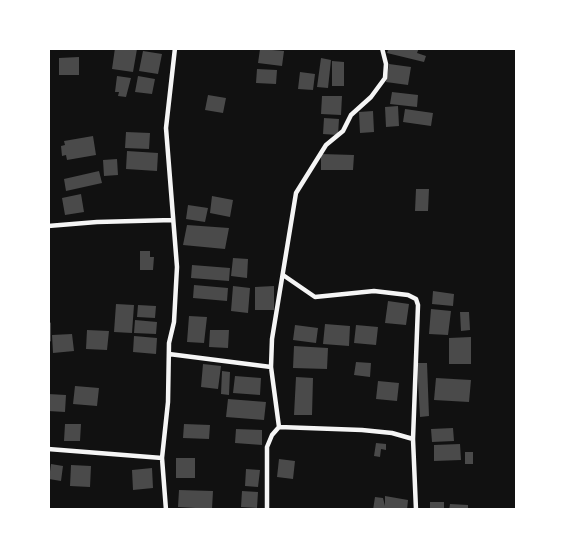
<!DOCTYPE html>
<style>
body{margin:0}
#map{position:relative;width:565px;height:558px;overflow:hidden;background:#111;font-family:"Public Sans",sans-serif}
canvas{display:block}
.frame{position:absolute;inset:0;border:50px solid #fff;pointer-events:none}
</style>
<div id="map">
<canvas width="565" height="558"></canvas>
<div class="frame"></div>
</div>
<script>
const context = document.querySelector('canvas').getContext('2d');
context.lineJoin = 'round';
function fill(path, color) {
  context.fillStyle = color;
  context.fill(path, 'evenodd');
}
function toPath(rows) {
  const path = new Path2D();
  for (const r of rows) {
    path.moveTo(r[0], r[1]);
    for (let i = 2; i < r.length; i += 2) path.lineTo(r[i], r[i + 1]);
  }
  return path;
}
function trace(path, color, width, dash) {
  context.strokeStyle = color;
  context.lineWidth = width;
  context.lineCap = dash ? 'butt' : 'round';
  context.setLineDash(dash || []);
  context.stroke(path);
}
const building = toPath([
 [115,48,137,49,133,72,112,69],
 [389,48,419,48,417,53,426,56,424,62,387,53],
 [260,49,284,51,282,66,258,63],
 [143,51,162,54,158,74,139,71],
 [79,57,79,75,59,75,59,58],
 [321,58,331,60,328,88,317,87],
 [332,61,344,62,344,86,332,86],
 [389,64,411,67,408,85,386,82],
 [257,69,277,70,276,84,256,83],
 [300,72,315,74,313,90,298,89],
 [117,76,131,78,126,97,118,96,119,92,115,92],
 [138,76,155,79,152,94,135,92],
 [392,92,418,95,417,107,390,104],
 [208,95,226,98,223,113,205,110],
 [322,96,342,96,341,115,321,114],
 [398,106,399,126,386,127,385,107],
 [405,109,433,113,431,126,403,122],
 [373,111,374,132,360,133,359,112],
 [324,118,339,119,338,135,323,134],
 [126,132,150,133,149,149,125,148],
 [93,136,96,155,67,160,66,155,62,156,61,146,65,145,64,141],
 [127,151,158,153,157,171,126,169],
 [321,154,354,155,353,170,321,170],
 [117,159,118,175,104,176,103,160],
 [99,171,102,183,66,191,64,179],
 [416,189,429,189,428,211,415,211],
 [81,194,84,212,65,215,62,198],
 [212,196,233,200,230,217,210,213],
 [188,205,208,208,205,222,186,219],
 [187,225,229,228,225,249,183,245],
 [140,251,150,251,150,257,154,257,153,270,140,270],
 [233,258,248,259,247,278,231,276],
 [192,265,230,268,229,281,191,278],
 [194,285,228,288,227,301,193,298],
 [233,286,250,288,248,313,231,311],
 [274,286,274,310,255,310,255,287],
 [433,291,454,294,453,306,432,304],
 [388,301,409,304,406,325,385,323],
 [116,304,134,305,132,333,114,332],
 [138,305,156,306,155,318,137,317],
 [431,309,451,311,448,335,429,334],
 [460,312,469,312,470,330,461,331],
 [189,316,207,317,204,343,187,342],
 [135,320,157,322,156,334,134,333],
 [325,324,350,326,349,346,323,344],
 [295,325,318,328,316,343,293,340],
 [356,325,378,327,376,345,354,343],
 [87,330,109,331,107,350,86,349],
 [210,330,229,330,228,348,209,347],
 [72,334,74,351,53,353,52,335],
 [134,336,157,338,156,354,133,352],
 [471,337,471,364,449,364,449,338],
 [294,346,328,348,327,369,293,368],
 [356,362,371,363,370,377,354,375],
 [417,363,427,363,429,416,420,417],
 [203,364,221,366,218,389,201,387],
 [222,371,230,372,229,395,221,394],
 [235,376,261,378,260,395,233,393],
 [296,377,313,378,312,415,294,415],
 [436,378,471,380,469,402,434,400],
 [378,381,399,383,397,401,376,399],
 [75,386,99,388,97,406,73,404],
 [48,394,66,395,65,412,48,411],
 [228,399,266,402,264,420,226,417],
 [65,424,81,424,80,441,64,441],
 [184,424,210,425,209,439,183,438],
 [453,428,454,441,432,442,431,429],
 [236,429,262,430,262,445,235,443],
 [376,443,386,444,386,450,381,449,380,457,374,456],
 [460,444,461,460,434,461,434,445],
 [465,452,473,452,473,464,465,464],
 [176,458,195,458,195,478,176,478],
 [279,459,295,461,293,479,277,477],
 [51,464,63,466,61,481,49,479],
 [71,465,91,466,90,487,70,486],
 [152,468,153,488,133,490,132,470],
 [246,469,260,470,258,487,245,486],
 [179,490,213,491,212,509,178,507],
 [242,491,258,492,257,508,241,507],
 [385,496,408,500,407,510,373,510,375,497,383,498,385,506],
 [430,502,444,502,444,510,430,510],
 [450,504,468,505,468,510,449,510]
]);
const minor = toPath([
 [382,48,386,64,385,78,371,97,351,115,343,131,326,145,296,193,272,339,271,367,279,427,362,430,392,433,413,439],
 [48,226,97,222,173,220],
 [283,275,315,297,374,291,408,295,416,299,418,305,413,439,416,510],
 [48,323,48,341],
 [169,354,271,367],
 [48,449,162,458],
 [166,510,162,458,168,402,169,343,174,322,177,267,166,128,175,48],
 [267,510,267,447,272,435,279,427]
]);
fill(building, '#4a4a4a');
trace(minor, '#f5f5f5', 4.5);
</script>
